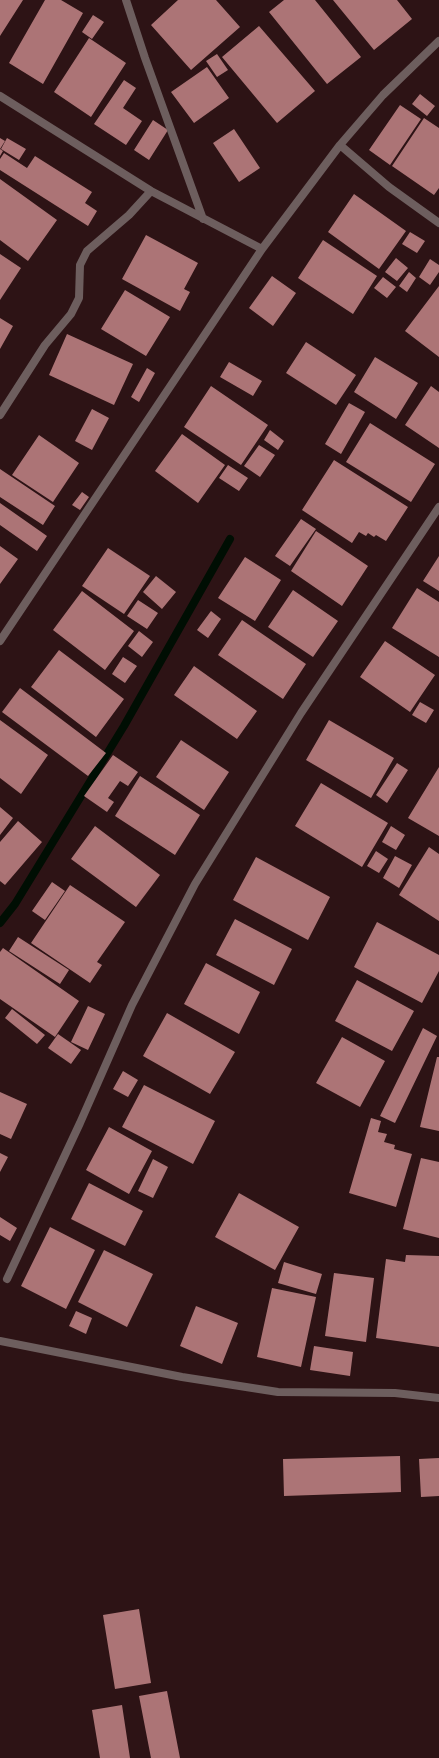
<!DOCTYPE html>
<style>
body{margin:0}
canvas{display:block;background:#2d1315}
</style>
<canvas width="439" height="1758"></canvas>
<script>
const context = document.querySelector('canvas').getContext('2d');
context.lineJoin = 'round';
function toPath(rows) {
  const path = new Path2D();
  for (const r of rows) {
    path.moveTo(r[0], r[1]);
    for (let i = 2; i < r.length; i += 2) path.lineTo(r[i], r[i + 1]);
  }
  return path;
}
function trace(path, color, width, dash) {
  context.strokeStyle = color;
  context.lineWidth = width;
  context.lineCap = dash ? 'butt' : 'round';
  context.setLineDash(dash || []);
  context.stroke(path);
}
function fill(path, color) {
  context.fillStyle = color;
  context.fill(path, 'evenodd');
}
const stream = toPath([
 [0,923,15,904,124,726,230,539]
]);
const building = toPath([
 [0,0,23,0,0,36],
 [45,0,61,0,83,13,43,84,9,63],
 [178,0,216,0,240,27,191,70,151,25],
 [284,0,315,0,361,57,327,84,269,12],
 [333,0,397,0,412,19,374,50],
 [93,15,104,22,92,39,82,32],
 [259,26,315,91,277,123,222,57],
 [89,38,126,63,91,117,54,92],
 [217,54,228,70,217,77,206,61],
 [207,67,229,98,194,123,171,92],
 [124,80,136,88,123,108,142,121,126,145,94,124],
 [420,94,435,106,427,116,412,104],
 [400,105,421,119,390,165,369,150],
 [424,118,439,128,439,188,434,195,392,166],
 [153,120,168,130,149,160,134,150],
 [234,129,260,168,239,182,213,143],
 [0,138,5,141,0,149,3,151,0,156],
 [7,138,26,149,19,160,1,149],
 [4,153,27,168,35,156,92,192,85,203,97,211,88,226,0,170,0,159],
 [0,179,57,220,28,261,0,240],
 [354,194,406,231,379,269,328,232],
 [410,232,425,241,417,253,402,244],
 [146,235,198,263,184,289,190,292,180,311,122,279],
 [323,240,377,276,353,314,298,278],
 [0,254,21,268,0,300],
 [396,258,408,268,397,281,385,272],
 [430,259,439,265,439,272,430,285,419,277],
 [409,272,416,278,407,292,399,286],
 [272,276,296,293,273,326,249,308],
 [383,277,396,287,387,298,374,288],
 [439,286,439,357,405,331],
 [125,290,170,317,146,356,101,329],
 [0,318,13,326,0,349],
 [67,334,133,364,114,405,49,375],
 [306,342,356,375,336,405,286,373],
 [375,357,418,383,396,419,354,392],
 [229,362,262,381,253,396,220,377],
 [147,368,155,373,139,402,131,397],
 [211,386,268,425,241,465,184,427],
 [431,386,439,392,439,448,405,425],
 [349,403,365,412,341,454,325,444],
 [92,409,109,418,92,450,75,441],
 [370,423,435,464,411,502,346,462],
 [270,430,284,441,278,450,264,440],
 [182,434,225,465,198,503,155,471],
 [39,435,79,463,53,502,12,475],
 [259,445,275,455,260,477,244,466],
 [334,460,408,507,386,541,376,535,374,537,368,533,366,536,359,532,352,543,302,510],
 [228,465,248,478,239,491,219,478],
 [0,469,55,506,43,525,0,497],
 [82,492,89,497,80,510,72,505],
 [0,503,47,536,37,551,0,525],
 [301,519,316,529,290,566,275,556],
 [316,531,368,566,342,606,291,571],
 [0,546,18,559,0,584],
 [108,548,150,576,124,614,82,586],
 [439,556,439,591,423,581],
 [245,557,281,580,255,621,218,598],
 [156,576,176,592,162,609,143,592],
 [417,588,439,602,439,657,392,628],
 [293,590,338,621,313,657,268,627],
 [82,591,134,631,105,670,53,630],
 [138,600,158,613,147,629,127,616],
 [211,611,221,619,208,638,197,630],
 [242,620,306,664,283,699,218,655],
 [139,631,153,642,142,657,128,646],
 [385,641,435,675,410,712,360,677],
 [59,650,124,699,96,737,31,687],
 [123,657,137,666,125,683,112,674],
 [194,666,257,711,237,739,174,695],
 [20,688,106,753,88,776,2,712],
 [420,702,434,710,426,723,412,715],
 [0,720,48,755,21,794,0,778],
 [329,720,394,758,371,798,306,760],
 [181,740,229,772,204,810,156,777],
 [113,755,138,772,128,786,120,781,108,798,114,802,107,812,84,796],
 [397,763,408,770,387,803,376,795],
 [439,767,439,836,408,818],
 [140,776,200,815,175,855,115,816],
 [321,783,388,823,362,867,295,826],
 [0,807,13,818,0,835],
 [18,821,42,842,5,885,0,881,0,842],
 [95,826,160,875,136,907,71,859],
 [391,826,405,835,396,850,382,842],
 [429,847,439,854,439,921,399,895],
 [376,851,388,859,379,873,367,866],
 [395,856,412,865,399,888,383,878],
 [256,857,330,897,308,940,233,900],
 [52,882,65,891,45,920,32,911],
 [70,885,125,922,97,962,102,965,90,983,31,943],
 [235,919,292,949,274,985,216,955],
 [377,922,439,955,439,971,422,1003,354,967],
 [18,937,69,970,60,984,9,951],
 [3,948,79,1001,55,1037,0,999,0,952],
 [206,963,260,992,239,1034,184,1004],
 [357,980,414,1011,392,1051,335,1021],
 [88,1006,105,1014,88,1050,71,1042],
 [12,1009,45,1035,37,1044,5,1018],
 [167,1013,235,1052,210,1094,143,1056],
 [423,1028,437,1036,395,1123,380,1116],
 [58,1034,81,1050,71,1064,48,1048],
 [342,1037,385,1061,360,1107,316,1083],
 [437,1057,439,1057,439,1131,420,1127],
 [123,1071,138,1080,128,1097,113,1089],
 [144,1085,215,1121,193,1164,122,1127],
 [0,1092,27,1104,11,1139,0,1134],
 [371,1118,381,1121,378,1132,387,1134,384,1142,395,1145,394,1149,412,1154,396,1207,349,1193],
 [109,1127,152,1151,129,1194,86,1170],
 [0,1153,8,1157,0,1172],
 [421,1158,439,1162,439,1238,403,1229],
 [153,1159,168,1167,153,1198,138,1191],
 [89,1183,143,1211,125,1246,71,1219],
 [239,1193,299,1227,275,1270,215,1237],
 [0,1217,17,1228,10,1241,0,1235],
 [50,1227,95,1250,66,1309,21,1286],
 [104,1250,153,1274,127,1327,78,1302],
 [406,1255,439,1256,439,1347,376,1338,386,1259,405,1262],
 [284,1262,322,1274,316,1294,278,1283],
 [334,1273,374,1278,366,1342,325,1336],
 [272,1288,316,1297,301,1367,257,1357],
 [196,1306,238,1323,222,1364,180,1346],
 [76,1311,92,1318,86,1334,69,1326],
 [314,1346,353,1352,350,1376,310,1370],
 [400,1456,401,1492,284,1496,283,1459],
 [439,1458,439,1496,421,1497,419,1459],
 [139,1609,151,1683,115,1689,103,1615],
 [167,1691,180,1758,151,1758,139,1696],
 [122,1705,130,1758,100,1758,92,1710]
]);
const street = toPath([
 [126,0,145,58,203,219],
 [0,96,151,191,262,249],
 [340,145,389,187,439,223],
 [0,415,45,345,71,314,79,298,80,265,87,251,129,215,151,191],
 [0,641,262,249,340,145,383,95,439,41],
 [7,1279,80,1123,132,1005,195,884,301,713,439,507],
 [0,1341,182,1377,278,1392,395,1393,439,1398]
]);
trace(stream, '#000e03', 8);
fill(building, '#ac7476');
trace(street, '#6d5e5e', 8);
</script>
